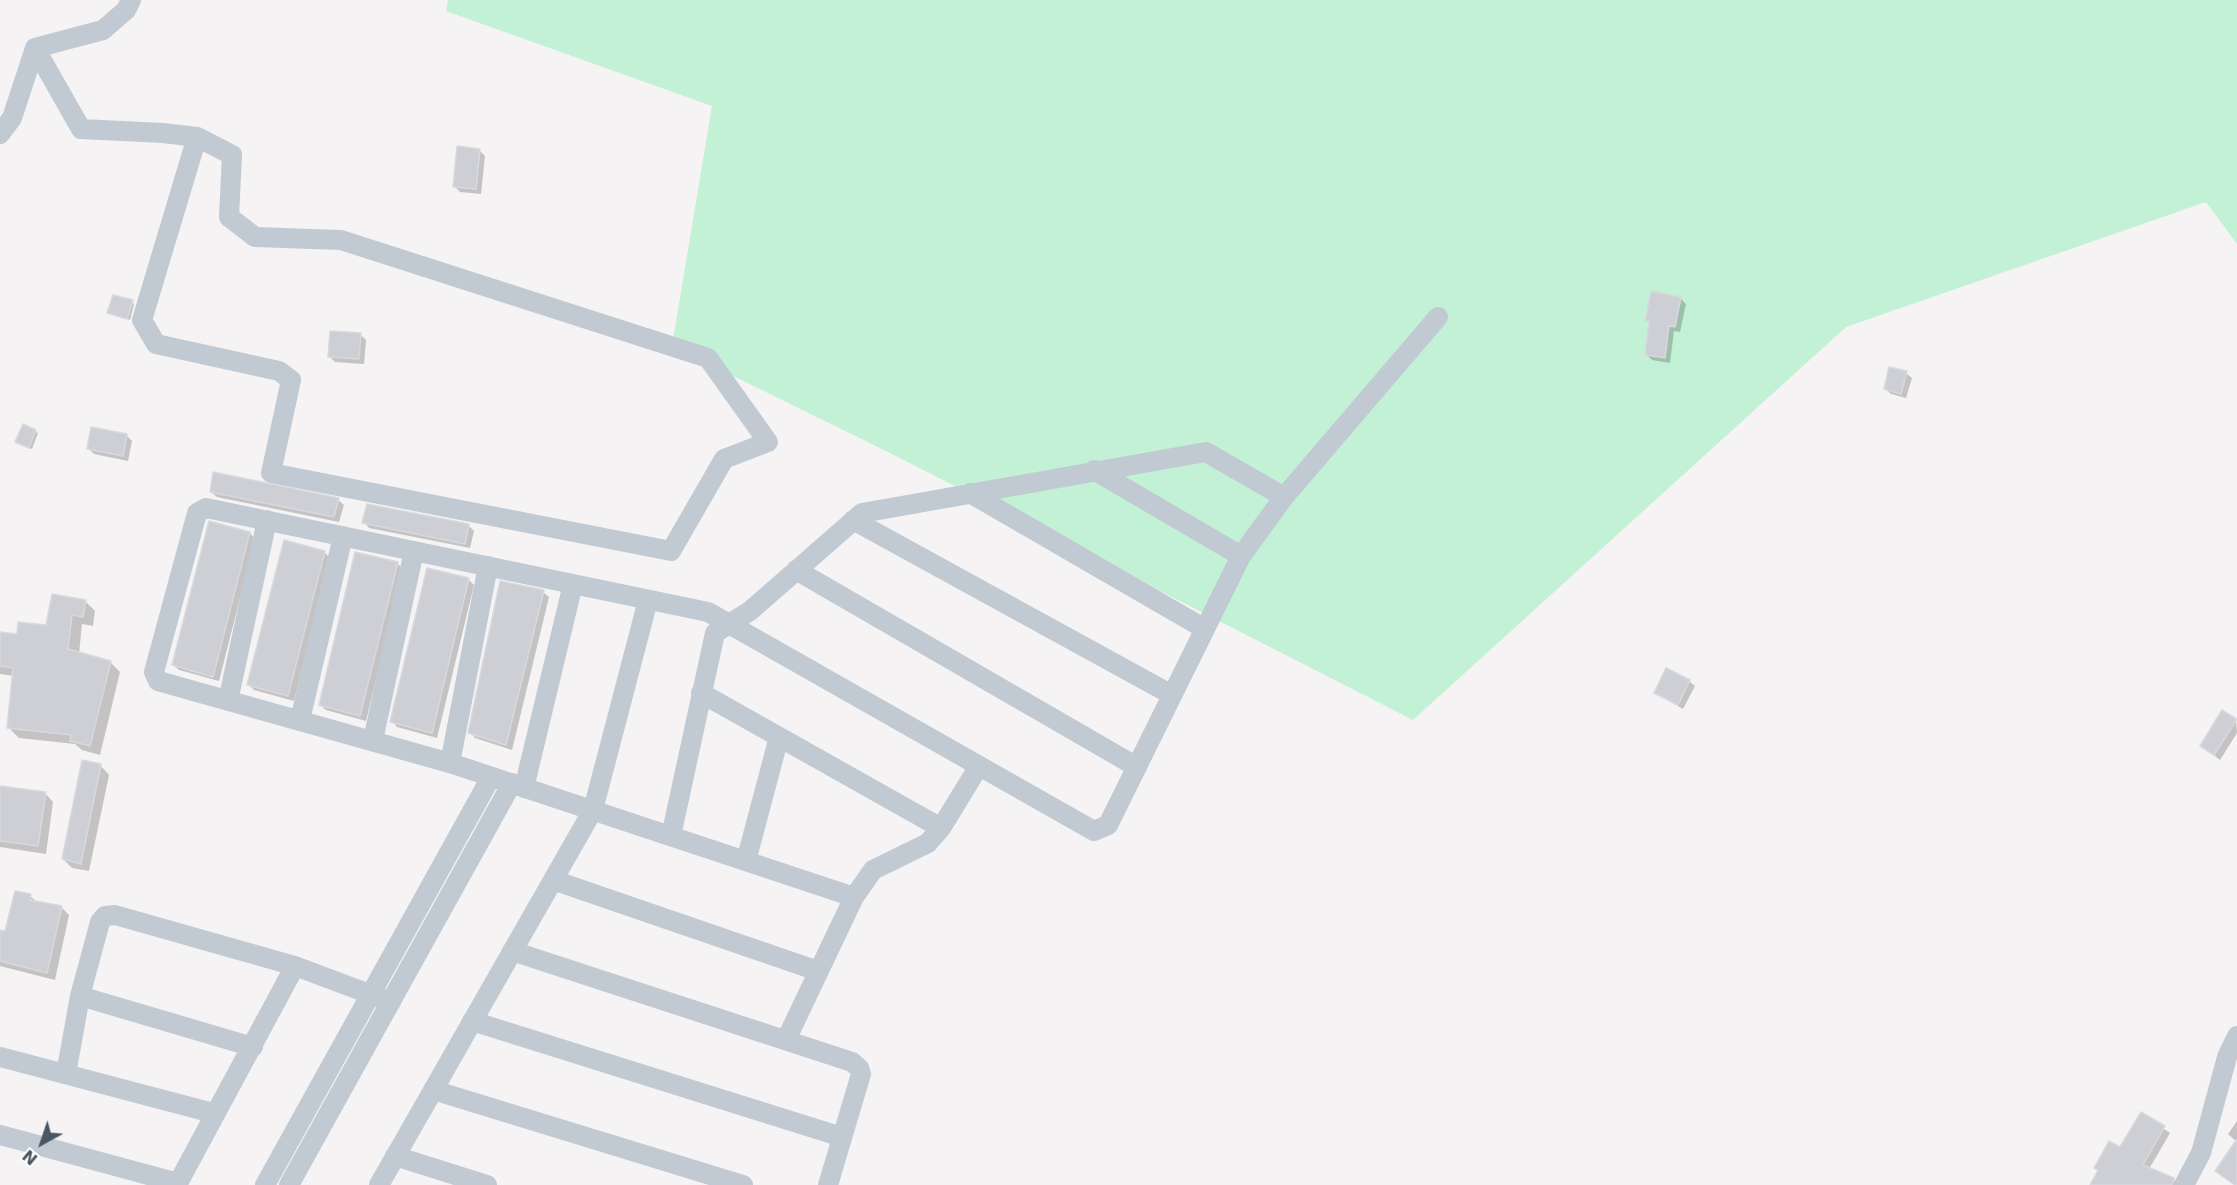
<!DOCTYPE html>
<style>
body{margin:0}
#map{position:relative;width:2237px;height:1185px;overflow:hidden;background:#f5f3f3;font-family:"DejaVu Sans",sans-serif}
canvas{display:block}
.north{position:absolute;left:12px;top:1113px;width:60px;height:60px;-webkit-text-stroke:4px #fff;paint-order:stroke;rotate:220deg;font-size:16px;font-weight:700;line-height:24px;text-align:center;color:#4a5661}
.north::after{content:'';display:block;margin:auto;width:21px;height:27px;background:#4a5661;clip-path:polygon(50% 0,100% 100%,50% 72%,0 100%)}
</style>
<div id="map">
<canvas width="2237" height="1185"></canvas>
<div class="north">N</div>
</div>
<script>
const context = document.querySelector('canvas').getContext('2d');
context.lineJoin = 'round';
function fill(path, color) {
  context.fillStyle = color;
  context.fill(path, 'evenodd');
}
function toPath(rows) {
  const path = new Path2D();
  for (const r of rows) {
    path.moveTo(r[0], r[1]);
    for (let i = 2; i < r.length; i += 2) path.lineTo(r[i], r[i + 1]);
  }
  return path;
}
function trace(path, color, width, dash) {
  context.strokeStyle = color;
  context.lineWidth = width;
  context.lineCap = dash ? 'butt' : 'round';
  context.setLineDash(dash || []);
  context.stroke(path);
}
const green = toPath([
 [448,0,2237,0,2237,244,2206,202,1846,327,1413,720,888,452,672,346,712,106,446,11]
]);
const shadow = toPath([
 [479,150,485,156,481,194,460,192,454,186],
 [1681,299,1686,304,1680,332,1674,331,1670,363,1652,360,1646,354,1650,323,1647,320],
 [132,302,134,304,130,320,109,312],
 [360,334,366,340,364,364,335,362,330,357],
 [1906,373,1912,378,1906,398,1891,394,1885,389],
 [24,426,38,433,32,449,19,444],
 [126,435,132,441,128,461,94,454,88,448],
 [211,492,338,500,344,505,339,522,217,497],
 [364,522,468,525,474,531,470,548,369,528],
 [250,533,255,539,219,681,179,670,173,665],
 [324,552,330,558,294,701,254,690,248,684],
 [397,563,403,569,366,721,326,710,320,705],
 [469,580,474,585,437,738,397,727,392,721],
 [543,592,549,597,512,750,475,738,470,732],
 [85,601,95,611,93,626,82,624,79,654,110,662,120,672,100,755,82,750,75,744,19,738,9,728,14,676,0,674,0,634,18,636,48,627],
 [1689,681,1695,686,1683,709,1655,693],
 [2236,720,2237,733,2220,760,2202,746],
 [101,766,109,775,89,871,72,868,63,859],
 [0,787,45,793,53,802,46,854,0,847],
 [30,896,38,903,61,907,69,915,55,980,0,966,0,931,6,933],
 [2142,1114,2170,1133,2149,1169,2173,1179,2179,1185,2092,1185,2121,1149],
 [2237,1121,2237,1185,2235,1185,2222,1176,2237,1142,2228,1134]
]);
const building = toPath([
 [457,146,480,149,476,189,453,187,457,146],
 [1651,291,1681,297,1675,327,1669,326,1665,358,1645,355,1649,321,1645,321,1651,291],
 [113,295,133,300,127,319,107,313,113,295],
 [330,331,361,333,359,359,328,357,330,331],
 [1889,367,1907,371,1901,394,1884,389,1889,367],
 [23,424,36,430,29,448,15,442,23,424],
 [91,427,127,434,123,456,87,449,91,427],
 [213,472,339,498,334,517,210,492,213,472],
 [367,504,469,524,465,544,362,523,367,504],
 [209,521,250,532,213,677,172,665,209,521],
 [284,540,325,551,288,696,247,685,284,540],
 [355,552,398,562,360,716,319,705,355,552],
 [427,568,469,578,432,733,390,722,427,568],
 [500,581,544,590,506,745,468,733,500,581],
 [52,594,86,600,83,617,72,615,68,649,111,661,90,746,70,741,71,735,7,728,13,668,0,666,0,632,17,634,18,622,46,625,52,594],
 [1666,668,1690,680,1678,705,1654,693,1666,668],
 [2222,710,2237,719,2214,755,2200,746,2222,710],
 [82,760,101,764,81,864,62,859,82,760],
 [0,786,46,792,38,846,0,841,0,786],
 [15,891,31,894,30,900,62,906,47,973,0,961,0,930,5,931,15,891],
 [2141,1112,2165,1126,2143,1165,2174,1178,2172,1185,2090,1185,2098,1170,2094,1168,2109,1141,2120,1147,2141,1112],
 [2237,1139,2237,1185,2235,1185,2215,1171,2237,1139]
]);
const street = toPath([
 [35,48,81,129,163,133,197,137,232,155,229,217,255,237,341,240,708,358,768,442,724,459,671,551,271,473,291,380,279,371,156,344,142,320,197,137],
 [0,134,12,118,35,48,103,30,126,10,131,0],
 [1094,470,1241,556],
 [970,493,1205,629],
 [853,520,1172,695],
 [796,570,1137,767],
 [701,693,941,828],
 [228,701,267,520],
 [300,720,343,536],
 [373,740,414,551],
 [450,763,488,566],
 [524,788,573,584],
 [671,836,715,633,750,611,862,513,1206,452,1284,497],
 [746,861,779,737],
 [553,880,818,971],
 [854,897,450,763,158,681,154,672,197,513,206,508,708,612,1094,831,1108,825,1241,556,1284,497,1438,317],
 [512,951,852,1062,859,1068,861,1074,828,1185],
 [80,996,253,1047],
 [472,1021,842,1137],
 [786,1040,854,897,873,870,928,843,941,828,979,766],
 [0,1057,213,1113],
 [66,1074,80,996,100,922,105,916,115,915,295,966,391,1002],
 [433,1090,743,1185],
 [0,1135,178,1183],
 [395,1156,487,1185],
 [177,1185,295,966],
 [265,1185,491,777],
 [289,1185,512,783],
 [379,1185,593,810,648,600],
 [2184,1185,2201,1153,2227,1057,2237,1036]
]);
fill(green, '#c3f1d5');
fill(shadow, '#0003');
fill(building, '#cdcfd5');
trace(building, '#d7d9de', 1.5);
trace(street, '#c1cad2', 20);
</script>
